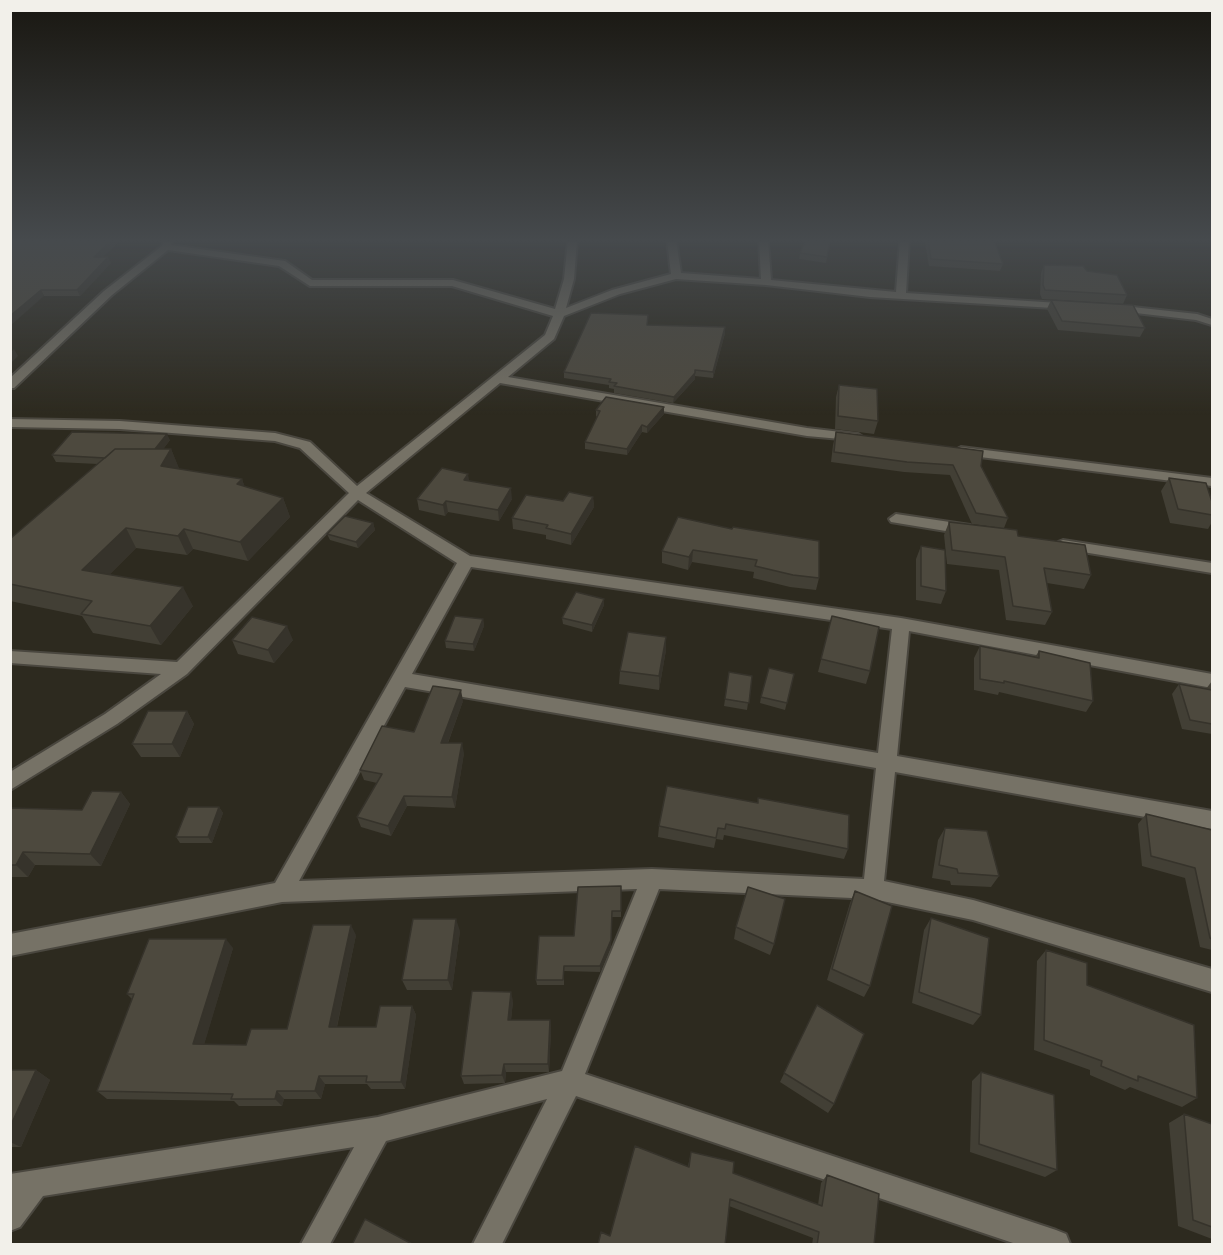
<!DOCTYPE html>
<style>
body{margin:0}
#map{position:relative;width:1223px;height:1255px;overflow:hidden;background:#2d2a1f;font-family:"Source Sans 3",sans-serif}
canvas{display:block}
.frame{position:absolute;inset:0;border:12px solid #f2f0ea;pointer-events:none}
</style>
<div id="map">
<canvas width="1223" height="1255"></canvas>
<div class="frame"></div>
</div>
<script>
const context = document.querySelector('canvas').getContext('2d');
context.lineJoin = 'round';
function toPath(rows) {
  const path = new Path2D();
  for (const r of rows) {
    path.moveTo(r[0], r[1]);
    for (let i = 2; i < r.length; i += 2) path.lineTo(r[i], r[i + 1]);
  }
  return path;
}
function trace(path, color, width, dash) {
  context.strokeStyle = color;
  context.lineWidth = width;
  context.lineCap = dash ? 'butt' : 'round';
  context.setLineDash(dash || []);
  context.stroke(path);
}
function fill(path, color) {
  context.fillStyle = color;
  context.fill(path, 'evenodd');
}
const minor = toPath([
 [164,240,172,240,171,245,285,261,312,280,453,280,555,309,564,279,568,240,577,240,574,279,566,308,612,290,671,274,667,240,676,240,681,273,761,279,759,240,768,240,771,280,896,292,900,240,909,240,906,293,1074,304,1074,308,1070,309,870,297,766,285,676,279,620,294,564,316,554,339,508,377,807,428,858,434,864,438,863,441,807,436,500,383,366,493,470,556,901,618,1212,674,1212,688,909,631,897,756,1212,811,1212,829,895,772,884,881,973,900,1212,969,1212,992,973,920,873,899,659,889,585,1074,1056,1230,1066,1234,1070,1244,1016,1244,576,1096,502,1244,473,1244,547,1099,386,1141,330,1244,301,1244,354,1147,43,1196,20,1227,10,1231,10,1174,378,1117,562,1071,637,889,282,902,10,956,10,934,275,883,457,563,358,500,187,674,117,724,10,790,10,772,105,714,161,674,10,663,10,651,177,662,349,493,300,448,275,441,120,429,10,427,10,419,120,421,275,433,310,442,357,486,545,335,553,316,452,286,310,286,279,266,168,250,112,295,14,388,10,388,10,378,104,291,162,246,164,240],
 [471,567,892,629,878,753,412,674,471,567],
 [405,687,876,768,864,879,652,869,299,881,405,687],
 [1114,305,1197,314,1212,319,1212,325,1196,320,1110,310,1109,308,1114,305],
 [961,447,1212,478,1212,486,956,454,954,451,961,447],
 [896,514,970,525,977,530,970,535,891,522,889,519,896,514],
 [1063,540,1212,563,1212,573,1058,548,1056,545,1058,542,1063,540]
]);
const wall = toPath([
 [10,240,104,257,111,263,80,296,44,296],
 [831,240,826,263,799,259,800,253],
 [926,240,994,240,1003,264,1000,271,929,266,925,243],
 [1044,265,1087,271,1127,295,1123,304,1042,299,1040,294,1041,273],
 [1051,300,1145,328,1140,337,1058,330,1047,309],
 [648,321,647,325,725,333,713,378,695,376,695,379,673,403,614,393,614,389,609,388,609,385,564,378,564,372],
 [839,385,878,421,874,434,835,429,836,397],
 [664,407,664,414,647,433,642,432,627,455,585,449,585,442,597,417,596,416,596,410],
 [836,432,981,466,1008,518,1004,528,1091,575,1084,589,1047,583,1052,612,1045,625,1006,620,999,570,947,564,944,535,949,522,1003,528,972,524,950,475,904,472,831,462,833,445],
 [170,440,163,449,171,449,179,469,242,479,244,486,283,498,290,517,248,561,193,549,187,555,136,548,109,575,193,606,161,645,93,633,82,616,10,601,10,539,98,464,56,462,52,455],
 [1169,478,1212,502,1212,522,1208,529,1170,523,1161,491],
 [469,481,512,499,499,521,448,512,445,516,419,510,417,499],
 [593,497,594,507,571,545,546,539,546,535,513,529,512,518,563,501],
 [678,517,819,578,816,590,790,587,753,578,754,572,692,562,688,570,662,563,662,551],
 [373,523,375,530,358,548,330,540,327,534],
 [921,546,946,591,941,604,916,600,916,559],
 [604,599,604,605,592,632,563,624,562,618],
 [832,616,870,671,866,684,818,672],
 [483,619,484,626,474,651,446,648,445,641],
 [232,640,293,640,274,663,238,654],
 [980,646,1035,657,1039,651,1093,701,1086,712,999,692,998,695,974,690,974,658],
 [666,650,659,690,619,684,620,671],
 [729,672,752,676,747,710,724,706],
 [794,674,785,710,760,703,761,697],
 [1212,681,1212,734,1182,729,1172,694,1179,684,1206,689],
 [463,701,448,743,464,753,455,808,407,806,391,836,361,827,357,817,377,783,364,780,360,770,414,732],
 [187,711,194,724,180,757,141,757,132,744],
 [667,786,848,849,844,859,724,835,723,840,716,839,714,848,658,837,659,826],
 [121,792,130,804,101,866,35,865,28,877,10,877,10,808,82,810],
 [219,807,223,813,212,843,180,843,176,837],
 [1146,814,1212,830,1212,950,1200,947,1185,878,1142,866,1138,824],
 [945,828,999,876,991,887,951,885,950,881,932,878,938,840],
 [621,886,621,917,612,917,611,946,600,972,564,971,564,985,537,985,536,980,574,936],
 [855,891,870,986,864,997,827,980,850,903],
 [931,918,981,1015,973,1025,912,1003,924,930],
 [736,927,774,944,770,955,734,939],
 [460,931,452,990,407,990,402,980],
 [356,935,337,1027,376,1027,412,1006,416,1015,405,1089,371,1089,367,1084,325,1084,321,1099,284,1099,282,1106,239,1106,234,1101,107,1099,97,1091,132,999,127,994,233,948,204,1044,246,1045,287,1029],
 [1046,950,1087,985,1197,1098,1182,1107,1130,1087,1125,1090,1090,1075,1090,1070,1034,1050,1037,961],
 [513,1001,511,1020,550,1020,551,1029,549,1072,506,1072,505,1083,464,1084,461,1076],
 [817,1005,834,1104,828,1113,780,1082],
 [10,1070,36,1070,50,1080,21,1147,10,1147],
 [981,1072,1057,1170,1045,1177,970,1152,972,1081],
 [1184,1114,1212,1124,1212,1239,1178,1226,1169,1123],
 [691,1152,733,1173,818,1205,821,1183,827,1175,874,1245,812,1245,813,1238,729,1206,610,1236,688,1166]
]);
const shadedWall = toPath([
 [112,240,121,240,97,263,94,257],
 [108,257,111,263,80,296,77,290],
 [41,290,44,296,10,326,10,316],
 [725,327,725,333,713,378,713,372],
 [14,349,18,356,10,364,10,353],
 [695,373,695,379,673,403,674,397],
 [664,407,664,414,647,433,647,427],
 [642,425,642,432,627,455,627,449],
 [167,434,170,440,151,466,148,459],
 [171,449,179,468,169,485,161,466],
 [468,474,470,485,464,480],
 [242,479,249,498,237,484],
 [511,488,512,499,499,521,498,510],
 [593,497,594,507,571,545,571,534],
 [283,498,290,517,248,561,240,542],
 [446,501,448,512,445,516,443,505],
 [373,523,375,530,358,548,356,542],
 [126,528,136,548,94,590,82,570],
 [184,529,193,549,187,555,178,536],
 [693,550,692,562,688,570,689,557],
 [183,587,193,606,161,645,150,626],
 [604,599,604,605,592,632,592,625],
 [483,619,484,626,474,651,473,644],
 [287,626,293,640,274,663,268,650],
 [666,637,666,650,659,690,659,676],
 [461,690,463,701,444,753,441,743],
 [187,711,194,724,180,757,172,744],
 [462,743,464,753,455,808,452,797],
 [121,792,130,804,101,866,90,854],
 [404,796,407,806,391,836,388,826],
 [219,807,223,813,212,843,208,837],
 [23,852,35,865,28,877,16,865],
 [612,911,611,946,600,972,600,966],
 [456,919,460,931,452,990,448,980],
 [351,925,356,935,335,1035,329,1027],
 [226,939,233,948,202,1052,193,1044],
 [511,992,513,1001,510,1029,508,1020],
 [412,1006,416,1015,405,1089,401,1082],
 [550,1020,551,1029,549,1072,548,1064],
 [504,1064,506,1072,505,1083,502,1075],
 [36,1070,50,1080,21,1147,10,1142,10,1127],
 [319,1076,325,1084,321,1099,315,1091],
 [277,1091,284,1099,282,1106,275,1099]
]);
const building = toPath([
 [10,240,112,240,94,257,108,257,77,290,41,290,10,316,10,240],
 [806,240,830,240,827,257,800,253,806,240],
 [928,240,994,240,1003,264,931,259,928,240],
 [1044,265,1083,266,1087,271,1117,275,1127,295,1045,290,1043,285,1044,265],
 [1051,300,1133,305,1145,328,1062,321,1051,300],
 [591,313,648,315,647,325,725,327,713,372,695,370,695,373,674,397,614,386,617,383,609,382,611,379,564,372,591,313],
 [839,385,877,389,878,421,838,416,839,385],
 [606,397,664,407,647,427,642,425,627,449,585,442,600,411,596,410,606,397],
 [72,432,167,434,155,449,115,449,105,458,52,455,72,432],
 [836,432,983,451,981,466,1008,518,976,513,953,465,907,462,834,452,836,432],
 [115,449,171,449,161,466,242,479,237,484,283,498,240,542,184,529,178,536,126,528,82,570,183,587,150,626,81,614,92,601,10,584,10,539,115,449],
 [442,468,468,474,464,480,511,488,498,510,446,501,443,505,417,499,442,468],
 [1169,478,1206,483,1212,502,1212,515,1178,509,1169,478],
 [569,492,593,497,571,534,546,528,548,525,512,518,526,495,563,501,569,492],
 [345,516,373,523,356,542,327,534,345,516],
 [678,517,732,529,733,527,819,541,819,578,793,575,755,566,757,560,693,550,689,557,662,551,678,517],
 [949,522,1017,530,1018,536,1085,545,1091,575,1044,568,1052,612,1013,606,1005,557,952,550,949,522],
 [921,546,945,550,946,591,921,586,921,546],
 [576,592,604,599,592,625,562,618,576,592],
 [455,616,483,619,473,644,445,641,455,616],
 [832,616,879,627,870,671,821,659,832,616],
 [252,617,287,626,268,650,232,640,252,617],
 [628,632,666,637,659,676,620,671,628,632],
 [980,646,1039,658,1039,651,1090,663,1093,701,1004,681,1004,683,980,679,980,646],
 [769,668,794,674,787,703,761,697,769,668],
 [729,672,752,676,749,703,725,699,729,672],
 [1179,684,1212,690,1212,724,1190,720,1179,684],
 [433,686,461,690,441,743,462,743,452,797,404,796,388,826,357,817,382,774,360,770,382,726,414,732,433,686],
 [148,711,187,711,172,744,132,744,148,711],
 [667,786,758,803,758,798,849,815,848,849,726,824,725,829,718,828,716,838,659,826,667,786],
 [92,791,121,792,90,854,23,852,16,865,10,865,10,808,82,810,92,791],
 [188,807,219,807,208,837,176,837,188,807],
 [1146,814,1212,830,1212,939,1210,938,1195,868,1151,856,1146,814],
 [945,828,987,831,999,876,958,873,957,869,939,865,945,828],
 [621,886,621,911,612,911,611,940,600,966,564,966,563,980,536,980,539,936,574,936,578,887,621,886],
 [748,887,785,899,774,944,736,927,748,887],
 [855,891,892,906,870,986,832,969,855,891],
 [931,918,989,938,981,1015,919,992,931,918],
 [413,919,456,919,448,980,402,980,413,919],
 [313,925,351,925,329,1027,376,1027,380,1006,412,1006,401,1082,366,1082,367,1076,319,1076,315,1091,277,1091,275,1099,231,1099,233,1094,97,1091,134,994,127,994,149,939,226,939,193,1044,246,1045,251,1029,287,1029,313,925],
 [1046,950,1087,963,1087,985,1194,1025,1197,1098,1138,1076,1138,1081,1101,1066,1102,1061,1044,1040,1046,950],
 [472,991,511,992,508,1020,550,1020,548,1064,504,1064,502,1075,461,1076,472,991],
 [817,1005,864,1034,834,1104,784,1073,817,1005],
 [10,1070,36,1070,10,1127,10,1070],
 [981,1072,1054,1095,1057,1170,979,1144,981,1072],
 [1184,1114,1212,1124,1212,1227,1193,1220,1184,1114],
 [635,1146,689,1167,691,1152,734,1162,733,1173,822,1206,827,1175,879,1194,874,1245,817,1245,819,1232,730,1199,725,1245,598,1245,601,1232,610,1236,635,1146],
 [365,1219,414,1245,352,1245,365,1219]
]);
trace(minor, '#4a473f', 4);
fill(minor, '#767266');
fill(wall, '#423f35');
fill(shadedWall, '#36332b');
fill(building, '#4d493e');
trace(building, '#36332b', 1.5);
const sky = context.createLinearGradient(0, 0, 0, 415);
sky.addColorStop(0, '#191711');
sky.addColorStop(0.58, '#464a4d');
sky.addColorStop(1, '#464a4d00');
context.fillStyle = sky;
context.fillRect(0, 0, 1223, 415);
</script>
